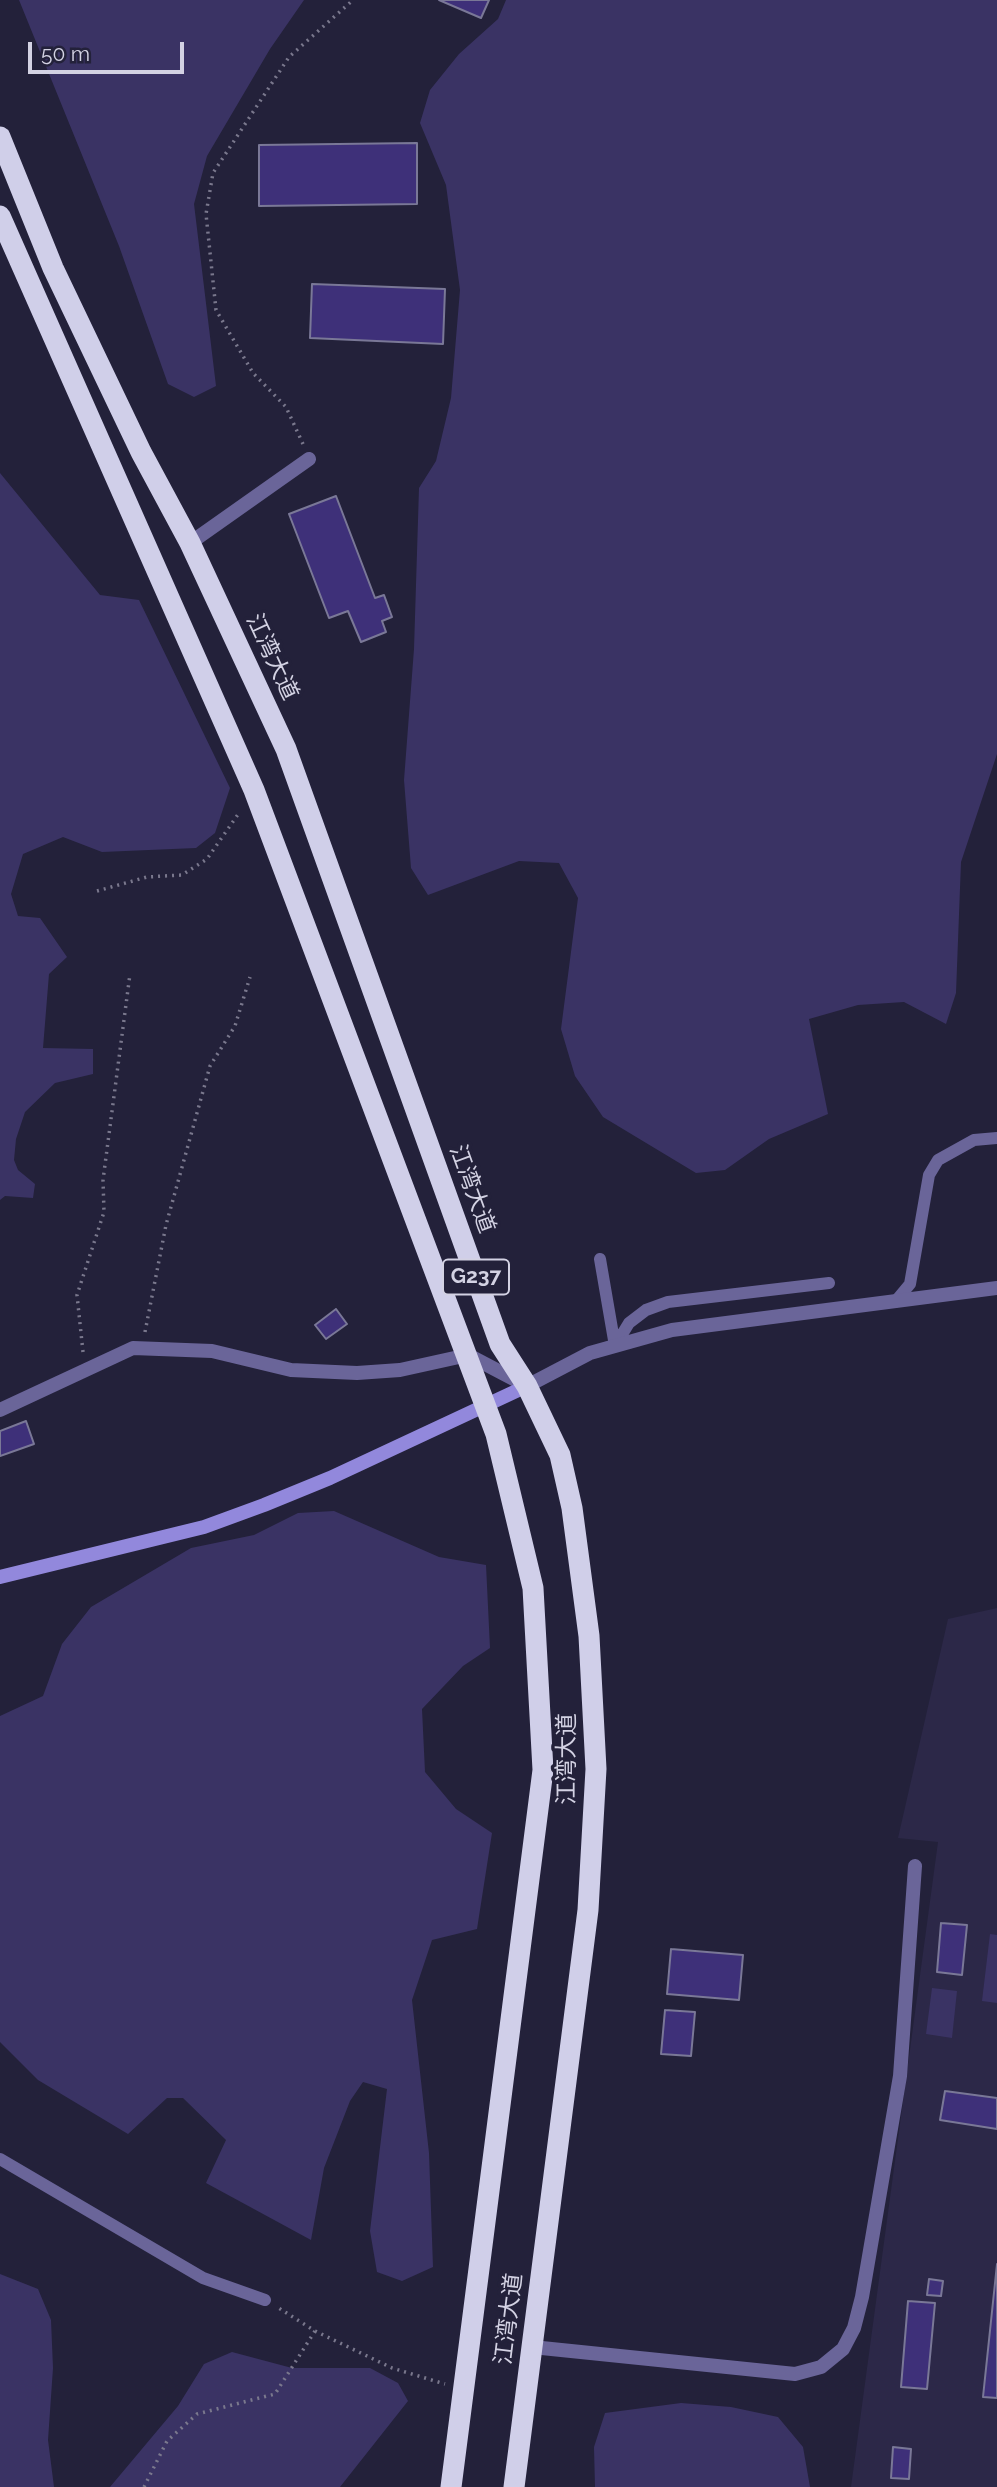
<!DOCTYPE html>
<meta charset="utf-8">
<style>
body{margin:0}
#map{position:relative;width:997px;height:2487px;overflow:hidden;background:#23213a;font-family:Raleway,sans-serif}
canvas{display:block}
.scale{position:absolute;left:28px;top:42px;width:156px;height:32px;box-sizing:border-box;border:4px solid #d3d2e3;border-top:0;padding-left:9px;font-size:21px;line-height:24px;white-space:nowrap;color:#d3d2e3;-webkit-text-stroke:5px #23213a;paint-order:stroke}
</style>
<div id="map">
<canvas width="997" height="2487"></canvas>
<div class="scale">50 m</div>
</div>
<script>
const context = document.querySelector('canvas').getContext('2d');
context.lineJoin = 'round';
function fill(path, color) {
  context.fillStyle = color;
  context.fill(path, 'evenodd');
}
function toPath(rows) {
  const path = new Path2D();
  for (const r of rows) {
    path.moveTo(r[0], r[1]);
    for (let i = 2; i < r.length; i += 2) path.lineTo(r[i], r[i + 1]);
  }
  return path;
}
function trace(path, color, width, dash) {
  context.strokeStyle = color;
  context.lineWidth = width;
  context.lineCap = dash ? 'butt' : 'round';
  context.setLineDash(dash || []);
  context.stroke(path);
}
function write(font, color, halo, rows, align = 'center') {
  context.font = font + ' Raleway,"Noto Sans SC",sans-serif';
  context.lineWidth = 7;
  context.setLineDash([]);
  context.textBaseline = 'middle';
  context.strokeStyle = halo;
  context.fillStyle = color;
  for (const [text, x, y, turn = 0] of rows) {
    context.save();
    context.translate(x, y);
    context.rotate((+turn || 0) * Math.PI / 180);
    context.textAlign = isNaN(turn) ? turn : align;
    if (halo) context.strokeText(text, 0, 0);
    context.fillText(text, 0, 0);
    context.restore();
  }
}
const built = toPath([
 [997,1608,997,2487,851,2487,938,1842,898,1838,948,1619]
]);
const green = toPath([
 [19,0,304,0,270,49,207,156,194,204,216,386,194,397,168,384,119,246],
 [506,0,997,0,997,754,961,862,956,993,946,1024,904,1002,858,1005,809,1019,828,1114,769,1139,725,1170,696,1173,603,1117,575,1076,561,1029,578,898,559,863,519,861,428,895,411,868,404,780,414,649,419,488,436,461,451,398,460,290,446,185,420,123,430,90,459,54,498,19],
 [0,473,100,595,139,600,230,788,215,833,196,848,102,852,63,837,23,854,11,894,18,916,40,918,67,957,49,974,43,1048,93,1049,93,1074,55,1083,25,1112,16,1139,14,1160,18,1170,35,1184,33,1198,5,1196,0,1200],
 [334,1511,439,1557,486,1565,490,1648,463,1666,422,1709,425,1772,456,1809,492,1833,477,1929,432,1940,412,2000,429,2153,433,2267,402,2281,377,2272,370,2231,387,2089,363,2082,350,2101,324,2168,311,2240,206,2183,226,2140,183,2098,167,2098,128,2134,38,2080,0,2042,0,1716,43,1696,62,1644,91,1607,191,1548,254,1535,298,1513],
 [990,1934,997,1935,997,2003,982,2001],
 [932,1988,957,1991,952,2038,926,2034],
 [0,2274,38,2289,51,2320,53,2368,48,2440,54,2487,0,2487],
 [232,2352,292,2368,370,2368,398,2383,408,2401,340,2487,110,2487,178,2406,204,2364],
 [681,2403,731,2407,778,2417,803,2447,810,2487,595,2487,594,2447,605,2413]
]);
const building = toPath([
 [439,0,489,0,481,18,439,0],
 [417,143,417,204,259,206,259,145,417,143],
 [312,284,445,289,443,344,310,338,312,284],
 [336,496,375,598,384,595,392,617,382,621,386,632,361,642,348,611,329,618,289,514,336,496],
 [336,1309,347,1324,326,1339,315,1325,336,1309],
 [26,1421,34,1444,0,1456,0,1431,26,1421],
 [941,1923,967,1925,962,1975,937,1972,941,1923],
 [671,1949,743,1955,739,2000,667,1994,671,1949],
 [665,2010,695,2012,691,2056,661,2054,665,2010],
 [945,2091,997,2098,997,2129,940,2120,945,2091],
 [997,2264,997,2398,983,2397,997,2264],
 [929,2279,943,2281,941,2296,927,2295,929,2279],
 [908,2301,935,2303,927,2389,901,2387,908,2301],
 [893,2447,911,2449,909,2479,891,2478,893,2447]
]);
const path = toPath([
 [303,444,286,407,253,373,216,310,206,214,213,173,289,57,353,0],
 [97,891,147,877,182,875,207,859,239,813],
 [145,1332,166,1225,210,1066,235,1026,250,977],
 [83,1352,77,1295,104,1212,103,1180,130,974],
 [315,2331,392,2368,445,2384],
 [144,2487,167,2441,197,2414,275,2394,315,2331,277,2307]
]);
const lane = toPath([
 [600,1259,615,1346],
 [895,1302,910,1284,929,1175,938,1160,974,1140,997,1138],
 [615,1346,629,1323,646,1310,668,1302,829,1283],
 [0,2159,203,2278,265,2300]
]);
const street = toPath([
 [190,543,309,459],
 [0,1410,133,1348,212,1351,291,1370,357,1373,400,1370,468,1355,527,1386,590,1353,672,1330,997,1288],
 [532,2347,795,2374,821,2367,843,2349,854,2328,862,2297,900,2076,915,1866]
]);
const secondary = toPath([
 [0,1577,204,1527,264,1505,330,1478,527,1386]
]);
const highway = toPath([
 [0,137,53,268,141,452,190,543,286,749,500,1344,527,1386,560,1455,572,1508,589,1636,596,1769,588,1910,514,2487],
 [0,216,254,790,496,1434,533,1588,543,1770,451,2487]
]);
const shields = [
 [476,1277,66]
];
const shieldNames = [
 ["G237",476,1277]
];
const streetNames = [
 ["江湾大道",272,657,65],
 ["江湾大道",472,1189,70],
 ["江湾大道",567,1759,-90],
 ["江湾大道",509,2319,-83]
];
fill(built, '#2c2848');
fill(green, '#3a3364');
fill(building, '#3e3079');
trace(building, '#7a7897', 2);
trace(path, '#7a788d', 3.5, [2, 5]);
trace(lane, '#6a6599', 12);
trace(street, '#6a6599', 14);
trace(secondary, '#9288dc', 14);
trace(highway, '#d0cfe9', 21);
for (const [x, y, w] of shields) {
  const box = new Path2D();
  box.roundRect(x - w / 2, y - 17.5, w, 35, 5);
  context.fillStyle = '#23213a';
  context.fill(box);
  trace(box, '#d3d2e3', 2);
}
write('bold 21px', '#d3d2e3', null, shieldNames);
write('23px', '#d3d2e3', '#23213a', streetNames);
</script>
